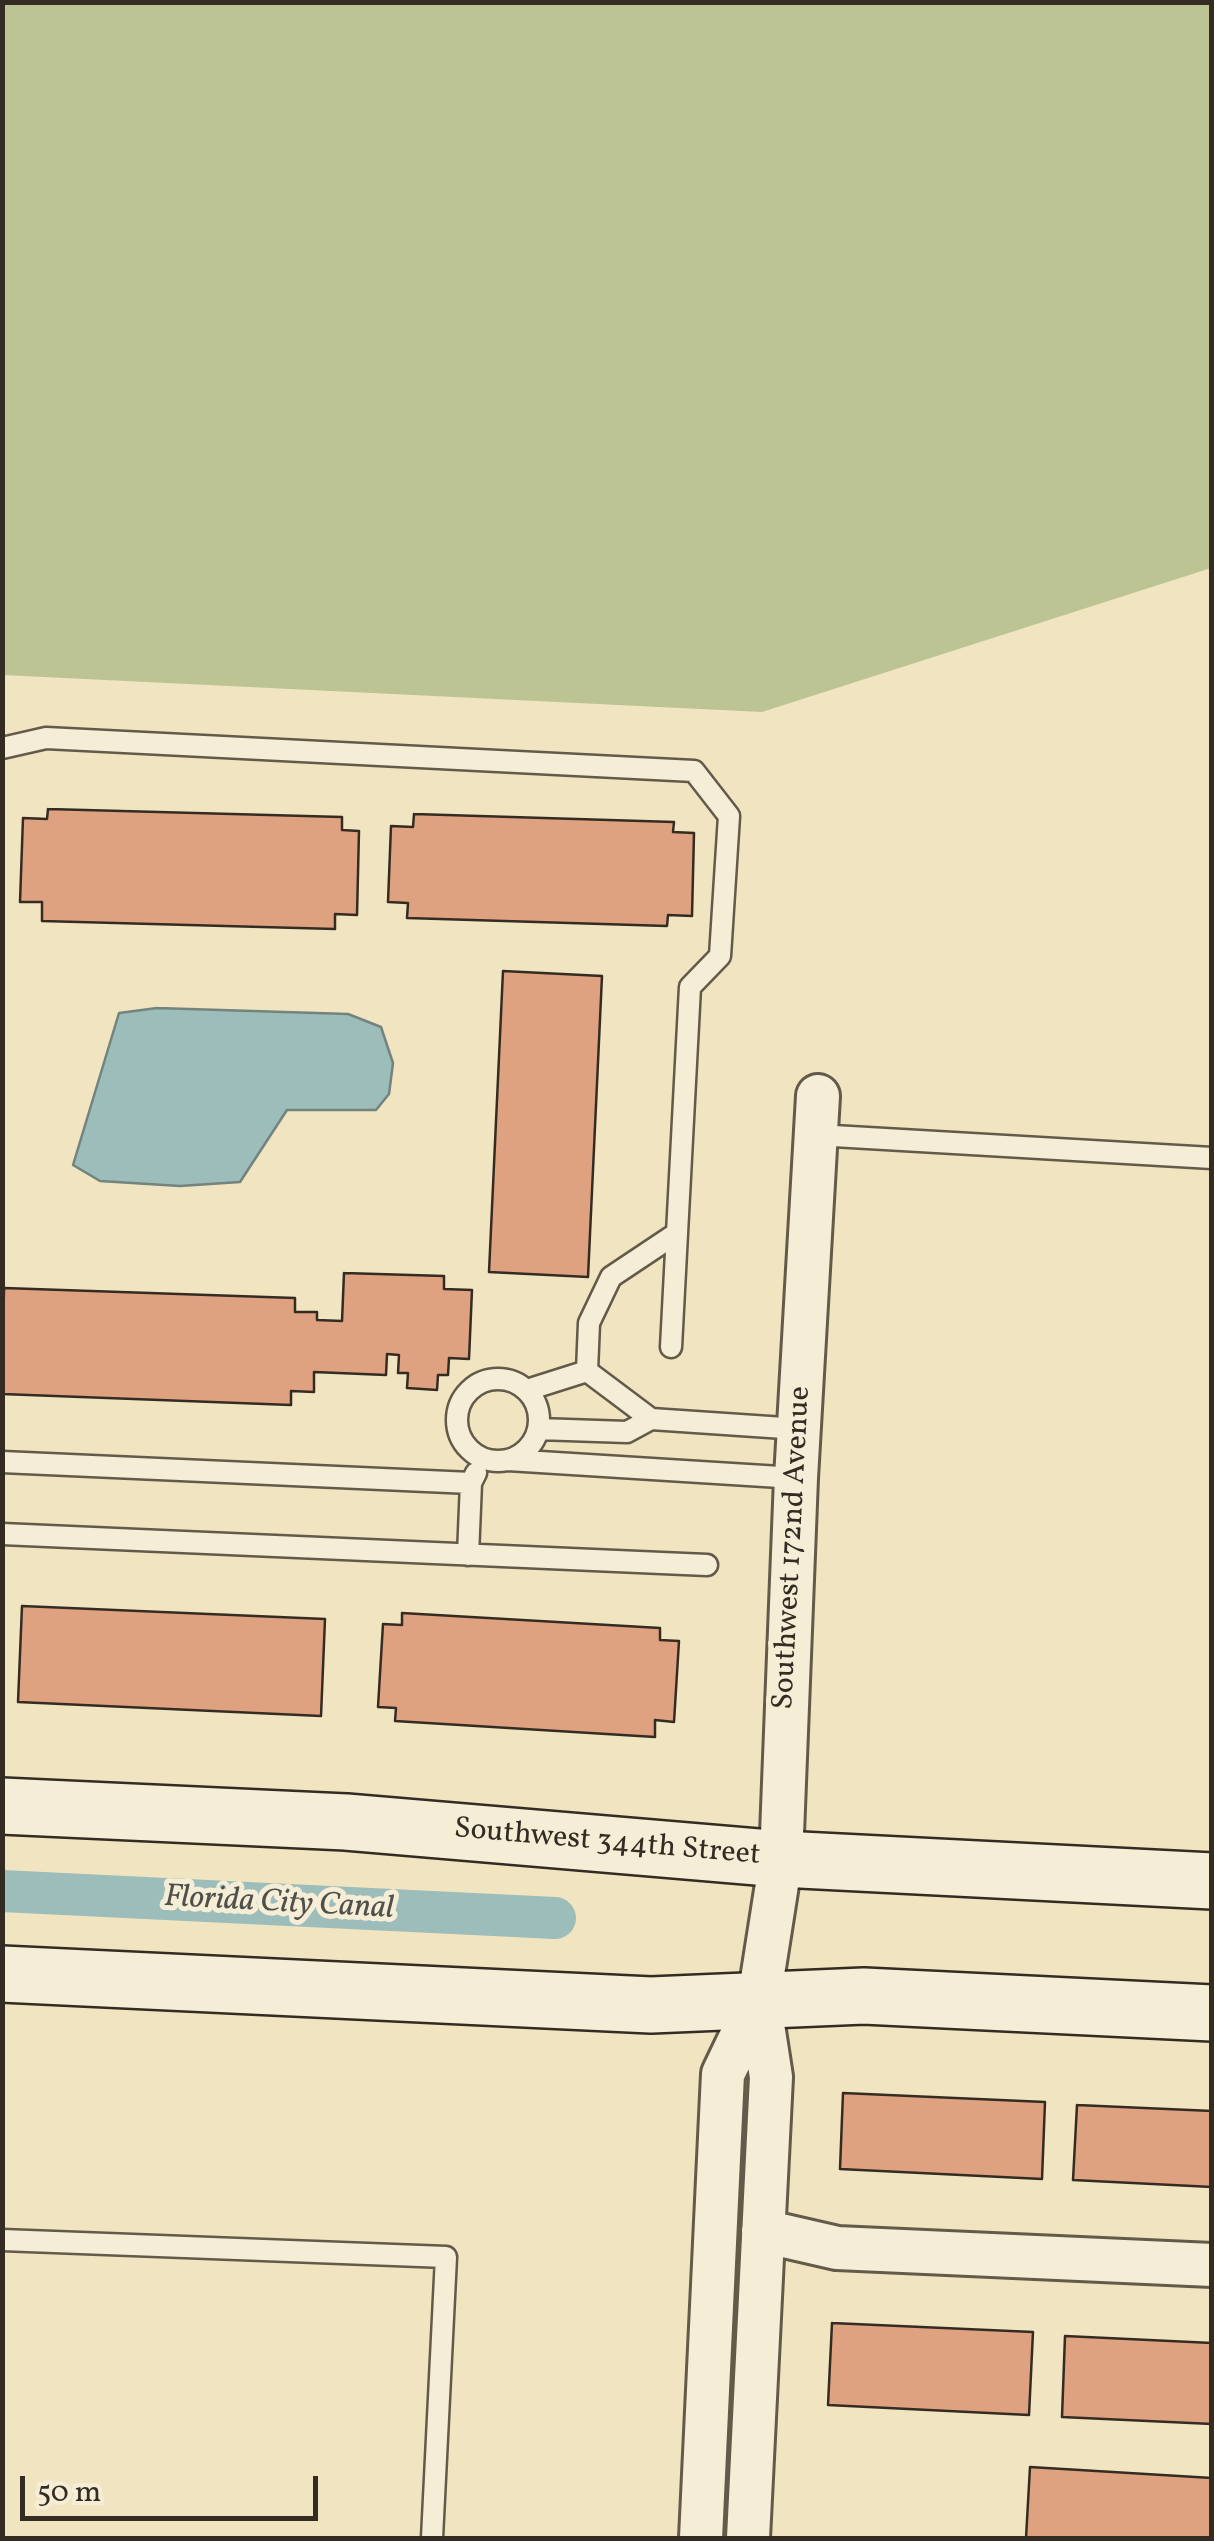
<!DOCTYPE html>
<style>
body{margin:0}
#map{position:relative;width:1214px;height:2541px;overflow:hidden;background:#f1e4c1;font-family:Vollkorn,serif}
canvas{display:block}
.frame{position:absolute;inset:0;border:5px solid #342c23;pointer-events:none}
.scale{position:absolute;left:20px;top:2476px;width:298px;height:45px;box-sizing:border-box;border:5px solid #342c23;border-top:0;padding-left:12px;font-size:30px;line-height:35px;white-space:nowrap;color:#342c23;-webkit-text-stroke:8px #f6edd7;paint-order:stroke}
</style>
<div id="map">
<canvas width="1214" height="2541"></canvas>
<div class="frame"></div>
<div class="scale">50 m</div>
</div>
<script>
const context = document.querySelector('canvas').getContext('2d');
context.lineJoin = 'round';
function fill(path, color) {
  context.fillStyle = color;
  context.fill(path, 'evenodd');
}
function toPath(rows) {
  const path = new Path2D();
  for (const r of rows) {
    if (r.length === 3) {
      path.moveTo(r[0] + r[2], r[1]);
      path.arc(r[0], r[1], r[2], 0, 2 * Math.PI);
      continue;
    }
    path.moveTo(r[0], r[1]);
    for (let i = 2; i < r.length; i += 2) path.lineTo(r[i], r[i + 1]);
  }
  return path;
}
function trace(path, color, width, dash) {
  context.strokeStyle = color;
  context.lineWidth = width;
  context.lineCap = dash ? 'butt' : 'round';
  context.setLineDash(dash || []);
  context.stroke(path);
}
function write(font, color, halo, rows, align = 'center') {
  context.font = font + ' Vollkorn,serif';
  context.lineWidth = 10;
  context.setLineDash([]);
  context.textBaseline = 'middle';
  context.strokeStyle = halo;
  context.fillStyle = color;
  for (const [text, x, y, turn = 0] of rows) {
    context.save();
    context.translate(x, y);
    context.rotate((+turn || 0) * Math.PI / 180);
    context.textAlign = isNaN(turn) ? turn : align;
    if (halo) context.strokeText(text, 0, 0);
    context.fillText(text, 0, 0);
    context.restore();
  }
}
const green = toPath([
 [2,3,1211,3,1211,568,762,712,3,675]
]);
const water = toPath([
 [157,1008,348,1014,381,1027,393,1063,389,1094,376,1110,287,1110,240,1182,180,1186,100,1181,73,1165,119,1013,157,1008]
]);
const canal = toPath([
 [2,1891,555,1918]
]);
const building = toPath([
 [48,809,342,817,342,830,359,831,357,915,335,914,335,929,42,921,42,902,20,902,23,818,47,819,48,809],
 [414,814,674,822,673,832,694,833,692,916,668,915,667,926,407,918,408,903,388,902,391,826,413,827,414,814],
 [503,971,602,976,588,1277,489,1272,503,971],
 [344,1273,444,1276,444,1289,472,1290,469,1359,449,1358,448,1375,438,1375,437,1390,407,1388,408,1373,398,1373,399,1355,387,1354,386,1375,314,1372,314,1392,291,1391,291,1405,2,1394,4,1288,295,1298,295,1312,317,1312,317,1320,342,1321,344,1273],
 [22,1606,325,1619,321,1716,18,1702,22,1606],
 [402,1613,660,1628,660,1640,679,1641,674,1722,655,1720,655,1737,395,1721,396,1708,378,1707,383,1624,402,1625,402,1613],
 [843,2093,1045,2102,1042,2179,840,2169,843,2093],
 [1077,2105,1212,2111,1212,2187,1073,2180,1077,2105],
 [832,2323,1033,2332,1029,2415,828,2405,832,2323],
 [1065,2336,1212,2343,1212,2424,1062,2417,1065,2336],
 [1030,2467,1212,2478,1212,2538,1026,2538,1030,2467]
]);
const lane = toPath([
 [2,748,46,738,694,771,729,816,720,956,690,987,671,1347],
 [816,1135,1212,1158],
 [587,1371,651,1419,799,1429],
 [587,1371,589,1323,611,1277,677,1233],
 [498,1420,41],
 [527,1390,587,1371],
 [538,1429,627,1432,651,1419],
 [508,1460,796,1478],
 [2,1462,471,1483],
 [2,1534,707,1565],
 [468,1555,471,1483,476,1473],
 [2,2240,446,2257,432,2538]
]);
const street = toPath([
 [763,2231,837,2248,1212,2265],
 [701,2538,723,2074,759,1999,781,1859,796,1478,818,1096],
 [748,2538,771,2077,759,1999]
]);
const secondary = toPath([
 [2,1806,346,1822,781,1859,1212,1881],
 [2,1974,651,2005,864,1996,1212,2013]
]);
const streetNames = [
 ["Southwest 172nd Avenue",794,1548,-87],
 ["Southwest 344th Street",607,1844,5]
];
const waterNames = [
 ["Florida City Canal",279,1905,3]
];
fill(green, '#bbc492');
fill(water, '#9dbdba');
trace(water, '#73837e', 2.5);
trace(canal, '#9dbdba', 42);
fill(building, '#dfa281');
trace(building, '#342c23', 2.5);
trace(lane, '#635a4a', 25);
trace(street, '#635a4a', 48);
trace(secondary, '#342c23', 60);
trace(lane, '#f6edd7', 20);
trace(street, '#f6edd7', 42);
trace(secondary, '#f6edd7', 55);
write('30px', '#342c23', '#f6edd7', streetNames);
write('italic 32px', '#4e5049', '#f6edd7', waterNames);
</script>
